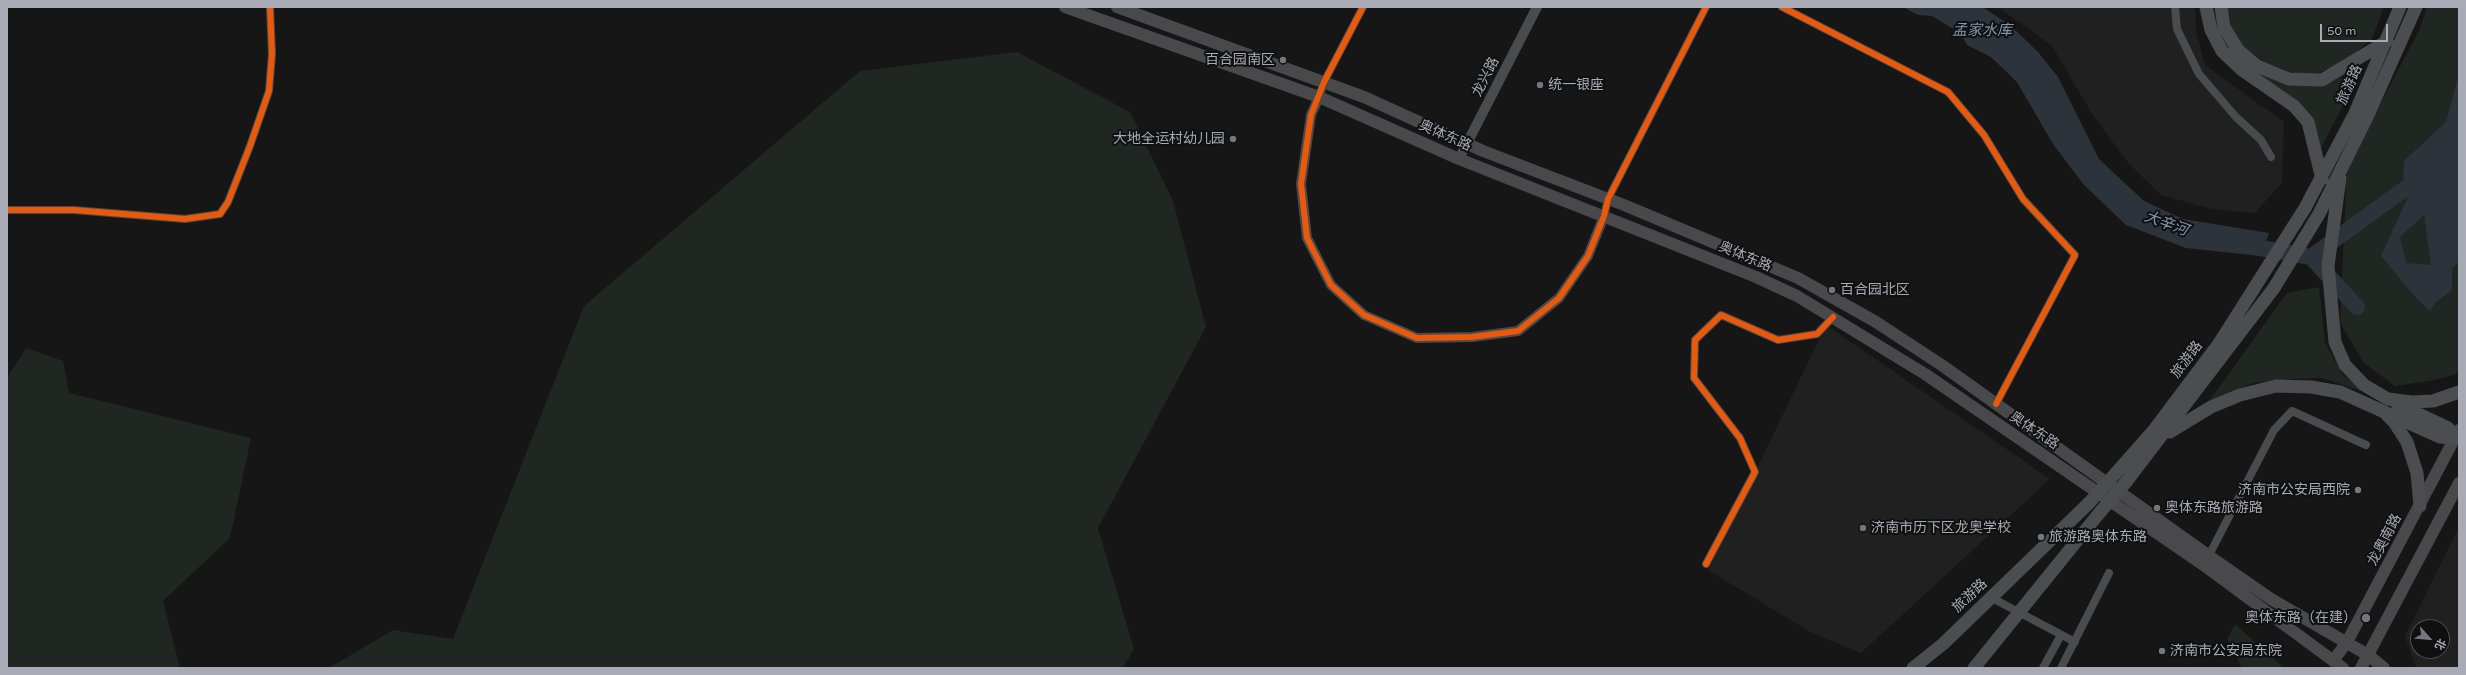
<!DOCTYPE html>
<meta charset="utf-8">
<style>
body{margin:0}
#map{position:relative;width:2466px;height:675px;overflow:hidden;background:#161616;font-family:"Varela Round","Noto Sans SC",sans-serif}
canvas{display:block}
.frame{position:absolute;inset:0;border:8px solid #a8abb6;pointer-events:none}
.north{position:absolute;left:2410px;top:619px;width:40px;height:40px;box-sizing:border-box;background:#101011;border:1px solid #4d4e53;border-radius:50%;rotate:117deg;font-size:11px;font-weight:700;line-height:16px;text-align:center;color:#a8abb6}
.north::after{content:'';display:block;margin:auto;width:14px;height:18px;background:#75777e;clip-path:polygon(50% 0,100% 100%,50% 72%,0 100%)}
.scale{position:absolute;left:2320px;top:24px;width:68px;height:18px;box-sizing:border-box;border:2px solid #a8abb6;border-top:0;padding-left:5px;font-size:12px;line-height:14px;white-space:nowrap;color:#a8abb6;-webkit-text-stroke:3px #101011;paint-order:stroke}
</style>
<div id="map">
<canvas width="2466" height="675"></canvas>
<div class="frame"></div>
<div class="north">北</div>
<div class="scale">50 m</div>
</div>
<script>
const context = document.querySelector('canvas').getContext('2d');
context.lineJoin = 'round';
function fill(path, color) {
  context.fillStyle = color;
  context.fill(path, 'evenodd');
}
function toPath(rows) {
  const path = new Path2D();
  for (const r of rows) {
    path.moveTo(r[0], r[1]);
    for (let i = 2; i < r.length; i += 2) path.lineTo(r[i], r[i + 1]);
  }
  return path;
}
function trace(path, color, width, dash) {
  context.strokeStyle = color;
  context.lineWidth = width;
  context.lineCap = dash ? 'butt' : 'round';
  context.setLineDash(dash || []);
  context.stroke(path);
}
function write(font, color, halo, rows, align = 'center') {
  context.font = font + ' "Varela Round","Noto Sans SC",sans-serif';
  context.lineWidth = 4;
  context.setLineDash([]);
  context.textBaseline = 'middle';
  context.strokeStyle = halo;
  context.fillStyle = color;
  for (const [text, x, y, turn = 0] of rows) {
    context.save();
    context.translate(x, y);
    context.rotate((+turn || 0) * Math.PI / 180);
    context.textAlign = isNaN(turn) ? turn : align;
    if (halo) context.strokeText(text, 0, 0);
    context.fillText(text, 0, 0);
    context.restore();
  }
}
const built = toPath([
 [1998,7,2195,7,2196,32,2205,65,2284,122,2282,183,2255,213,2211,209,2161,195,2128,163,2092,114,2052,46],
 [1826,325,2050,479,1861,653,1812,633,1708,570],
 [2459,527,2459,668,2416,668,2405,636],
 [2418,627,2442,627,2442,651,2418,651]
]);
const green = toPath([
 [2209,7,2213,7,2218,28,2267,77,2328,83,2362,69,2320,150,2313,121,2246,68,2220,41],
 [2227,7,2384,7,2372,39,2344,62,2319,73,2294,73,2264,62,2243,46,2231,26],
 [2427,7,2459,7,2459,371,2454,375,2429,381,2395,386,2364,363,2340,323,2347,166,2420,29],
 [1017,52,1130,112,1173,201,1206,327,1098,528,1134,649,1123,668,329,668,393,630,453,639,584,306,860,71],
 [2319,287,2325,343,2343,375,2367,393,2322,378,2293,379,2253,383,2209,401,2287,293],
 [26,348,63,361,69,393,251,438,230,538,163,601,180,668,7,668,7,378],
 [2235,624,2284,668,2242,668,2227,639]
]);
const water = toPath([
 [1903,7,1984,8,2010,25,2038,52,2058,77,2099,159,2144,201,2183,219,2269,233,2261,256,2186,248,2126,225,2084,185,2053,144,2017,82,1991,57,1967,45,1960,33,1932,16,1918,15],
 [2459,74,2459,262,2452,268,2452,290,2436,302,2430,311,2416,298,2381,256,2413,186,2403,190,2404,161,2446,122],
 [2424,215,2431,265,2406,263,2400,237]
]);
const river = toPath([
 [2243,245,2311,257,2403,190,2448,172,2459,176],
 [2311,257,2357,307]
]);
const minor = toPath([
 [1782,7,1948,92,1984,135,2023,199,2075,255,1996,404],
 [2175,7,2177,29,2199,74,2236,117,2261,140,2271,157],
 [1319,97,1324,82,1363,7],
 [7,210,74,210,185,219,220,214,228,202,250,146,269,91,272,54,270,7],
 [1604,216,1608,199,1706,7],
 [2207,559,2274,430,2292,411,2366,445],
 [1706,564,1755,472,1740,438,1694,378,1695,340,1721,315,1778,340,1817,334,1833,317],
 [1992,598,2075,642],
 [2043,668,2061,635],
 [2061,668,2109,573]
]);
const tertiary = toPath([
 [1319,97,1311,115,1301,184,1307,238,1331,285,1364,315,1417,338,1472,337,1518,331,1559,298,1588,256,1604,216],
 [1459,159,1537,7]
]);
const secondary = toPath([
 [1065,7,1319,97,1459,159,1756,277,1797,296,1925,374,2202,564,2343,668],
 [1117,7,1364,97,1483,151,1624,205,1798,278,1876,322,1943,366,2209,556,2271,599,2368,655,2384,668],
 [2333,661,2347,642,2459,430],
 [2361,668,2459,483]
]);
const primary = toPath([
 [2206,7,2211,30,2222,51,2242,70,2294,106,2308,122,2322,179],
 [2221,7,2224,27,2238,50,2257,66,2289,79,2322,80,2387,41],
 [2340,178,2328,266,2335,342,2345,365,2364,385,2388,399,2412,402,2433,401,2459,392],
 [2397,404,2448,428,2455,438],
 [2386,414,2394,422,2407,442,2417,473,2420,506],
 [2170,432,2211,407,2240,395,2276,386,2311,387,2340,392,2440,437,2455,438],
 [2115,474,2154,430,2218,345,2305,208,2355,113,2400,7],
 [2126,482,2274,288,2319,214,2367,117,2416,7],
 [1913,668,1943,644,2089,503],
 [1974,668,2101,511]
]);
const primaryBridge = toPath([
 [2089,503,2115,474],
 [2101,511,2126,482]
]);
const cycleway = toPath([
 [1363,7,1324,82,1311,115,1301,184,1307,238,1331,285,1364,315,1417,338,1472,337,1518,331,1559,298,1588,256,1604,216,1608,199,1706,7],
 [1782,7,1948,92,1984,135,2023,199,2075,255,1996,404],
 [7,210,74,210,185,219,220,214,228,202,250,146,269,91,272,54,270,7],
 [1706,564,1755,472,1740,438,1694,378,1695,340,1721,315,1778,340,1817,334,1833,317]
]);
const markers = [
 [1283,60,4,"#75777e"],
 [1540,85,4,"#75777e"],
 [1233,139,4,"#75777e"],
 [1832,290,4,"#75777e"],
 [2358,490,4,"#75777e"],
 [2157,508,4,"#75777e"],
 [1863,528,4,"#75777e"],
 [2041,537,4,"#75777e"],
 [2366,618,5,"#75777e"],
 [2162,651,4,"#75777e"]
];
const poiNames = [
 ["百合园南区",1275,60,"right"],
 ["统一银座",1548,85],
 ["大地全运村幼儿园",1225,139,"right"],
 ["百合园北区",1840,290],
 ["济南市公安局西院",2350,490,"right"],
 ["奥体东路旅游路",2165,508],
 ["济南市历下区龙奥学校",1871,528],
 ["旅游路奥体东路",2049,537],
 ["奥体东路（在建）",2357,618,"right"],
 ["济南市公安局东院",2170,651]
];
const streetNames = [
 ["龙兴路",1486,77,-63],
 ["旅游路",2350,85,-66],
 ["奥体东路",1445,136,24],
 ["奥体东路",1745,257,23],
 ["旅游路",2187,360,-53],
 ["奥体东路",2034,431,34],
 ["龙奥南路",2385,540,-62],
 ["旅游路",1970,596,-43]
];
const waterNames = [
 ["孟家水库",1982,31],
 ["大辛河",2166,224,20]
];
fill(built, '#202021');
fill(green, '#202621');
fill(water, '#2d333a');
trace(river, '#2d333a', 16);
trace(minor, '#4a4b4e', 8);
trace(tertiary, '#4a4b4e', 10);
trace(secondary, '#49494c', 12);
trace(primary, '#4c4d50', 13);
trace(primaryBridge, '#4c4d50', 13);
trace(cycleway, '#e8590c', 6);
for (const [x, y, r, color] of markers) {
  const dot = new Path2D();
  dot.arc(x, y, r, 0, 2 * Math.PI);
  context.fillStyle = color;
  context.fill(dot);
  trace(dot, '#101011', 1.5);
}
write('14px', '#a8abb6', '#101011', poiNames, 'left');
write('14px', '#a8abb6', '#101011', streetNames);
write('italic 15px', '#8195ae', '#101011', waterNames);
</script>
